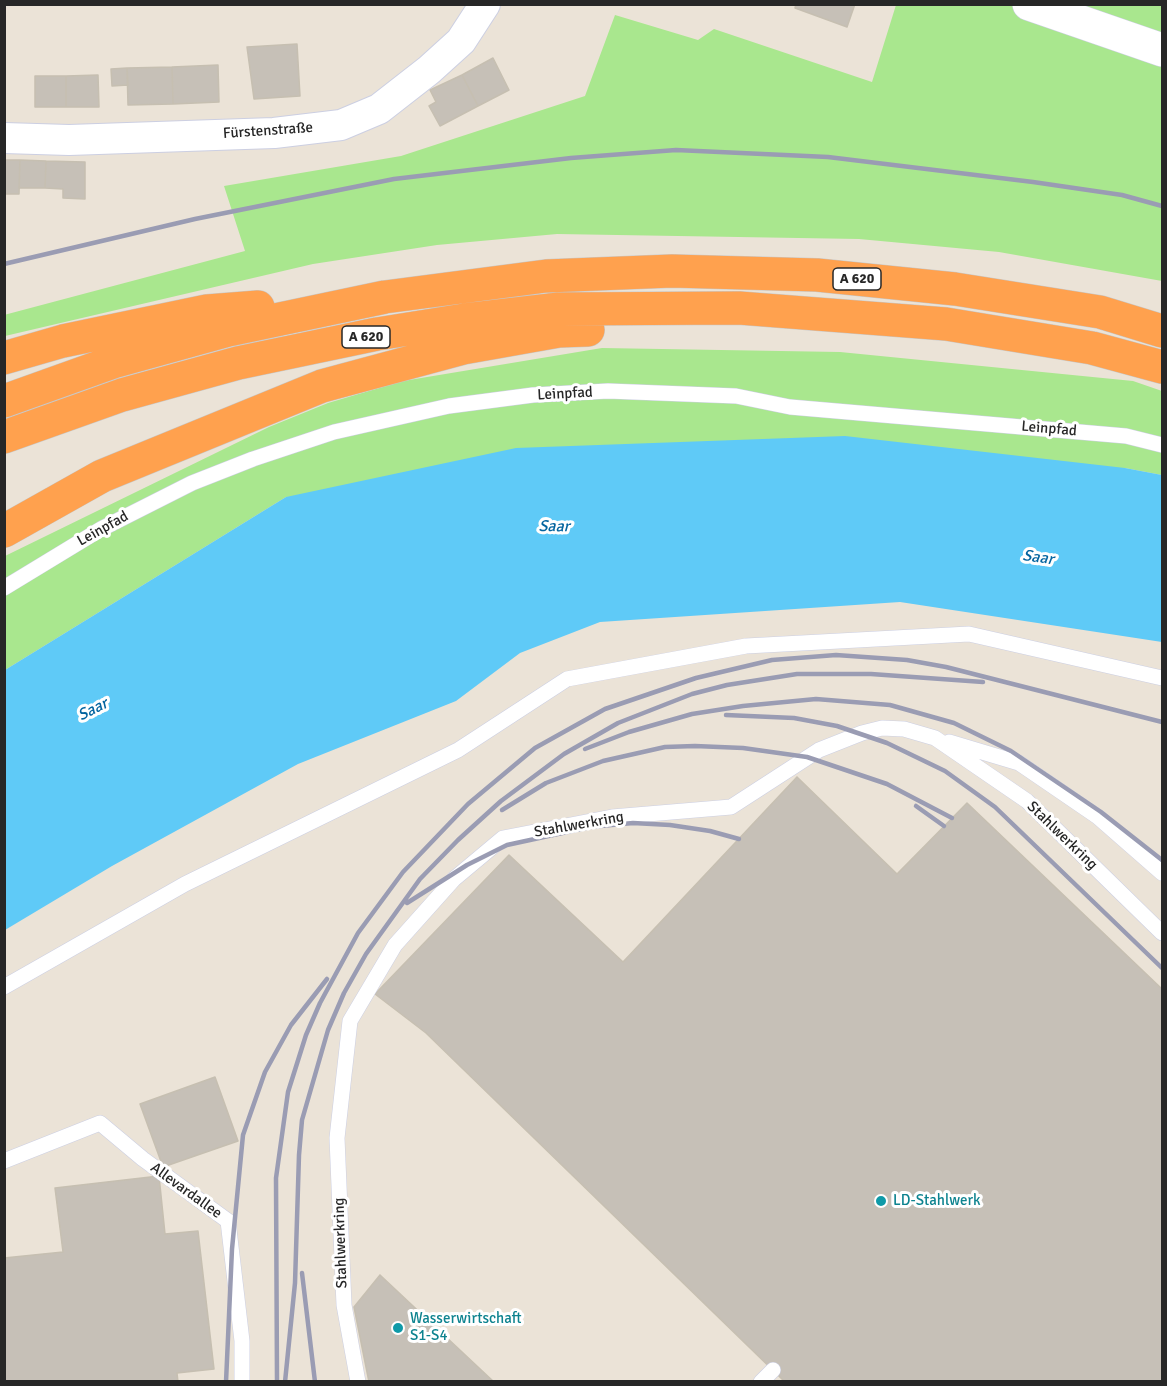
<!DOCTYPE html>
<meta charset="utf-8">
<style>
body{margin:0}
#map{position:relative;width:1167px;height:1386px;overflow:hidden;background:#ebe3d7;font-family:Signika,sans-serif}
canvas{display:block}
.frame{position:absolute;inset:0;border:6px solid #272727;pointer-events:none}
</style>
<div id="map">
<canvas width="1167" height="1386"></canvas>
<div class="frame"></div>
</div>
<script>
const context = document.querySelector('canvas').getContext('2d');
context.lineJoin = 'round';
function fill(path, color) {
  context.fillStyle = color;
  context.fill(path, 'evenodd');
}
function toPath(rows) {
  const path = new Path2D();
  for (const r of rows) {
    path.moveTo(r[0], r[1]);
    for (let i = 2; i < r.length; i += 2) path.lineTo(r[i], r[i + 1]);
  }
  return path;
}
function trace(path, color, width, dash) {
  context.strokeStyle = color;
  context.lineWidth = width;
  context.lineCap = dash ? 'butt' : 'round';
  context.setLineDash(dash || []);
  context.stroke(path);
}
function write(font, color, halo, rows, align = 'center') {
  context.font = font + ' Signika,sans-serif';
  context.lineWidth = 6;
  context.setLineDash([]);
  context.textBaseline = 'middle';
  context.strokeStyle = halo;
  context.fillStyle = color;
  for (const [text, x, y, turn = 0] of rows) {
    context.save();
    context.translate(x, y);
    context.rotate((+turn || 0) * Math.PI / 180);
    context.textAlign = isNaN(turn) ? turn : align;
    if (halo) context.strokeText(text, 0, 0);
    context.fillText(text, 0, 0);
    context.restore();
  }
}
const green = toPath([
 [896,5,1162,5,1162,281,999,252,859,239,557,234,437,245,313,264,5,336,4,315,245,251,224,186,401,156,585,96,615,15,698,40,714,29,872,82],
 [602,348,840,352,1133,381,1162,391,1162,475,1125,468,286,497,5,670,5,556,269,427,328,403,403,381]
]);
const water = toPath([
 [845,436,1125,468,1162,475,1162,642,900,602,600,622,520,653,456,701,298,764,112,866,5,930,5,670,286,497,516,448]
]);
const building = toPath([
 [796,4,855,4,847,27,795,8,796,4],
 [297,44,300,96,254,99,247,47,297,44],
 [493,58,509,90,478,106,462,75,493,58],
 [218,65,219,102,173,104,172,67,218,65],
 [172,67,173,104,128,105,127,68,172,67],
 [127,68,128,85,112,86,111,69,127,68],
 [98,75,99,107,66,107,66,76,98,75],
 [462,75,478,106,440,126,429,106,436,102,430,90,462,75],
 [35,76,66,76,66,107,35,107,35,76],
 [4,160,20,160,19,194,4,194,4,160],
 [20,160,46,161,45,188,19,188,20,160],
 [46,161,85,162,85,199,63,198,63,189,45,188,46,161],
 [797,777,897,874,967,803,1162,989,1162,1382,785,1382,426,1033,375,994,509,855,623,962,797,777],
 [215,1077,238,1141,163,1167,140,1104,215,1077],
 [159,1176,165,1234,198,1231,214,1369,177,1373,178,1382,4,1382,4,1258,63,1252,55,1188,159,1176],
 [380,1275,494,1382,369,1382,354,1307,380,1275]
]);
const lane = toPath([
 [4,588,101,529,192,483,253,459,334,432,449,406,533,395,608,391,736,396,790,407,1126,436,1162,445],
 [949,742,1019,763,1098,817,1162,873],
 [4,987,185,884,458,750,567,679,746,646,969,634,1162,678],
 [4,1161,100,1123,143,1159,228,1221,242,1341,242,1382],
 [358,1382,344,1305,337,1138,350,1021,395,945,454,879,503,838,612,817,731,807,819,750,862,733,882,728,904,729,935,738,1027,801,1162,933],
 [761,1382,773,1370]
]);
const street = toPath([
 [4,138,69,140,274,133,341,125,379,109,429,70,461,41,485,4]
]);
const secondary = toPath([
 [1029,4,1162,50]
]);
const highway = toPath([
 [4,358,63,341,207,311,258,307],
 [4,401,116,361,228,330,385,297,546,276,672,271,817,275,955,289,1100,312,1162,331],
 [4,437,122,395,238,363,377,334,464,320,559,309,739,308,946,324,1092,348,1162,367],
 [4,531,102,476,322,386,463,348,559,331,588,330]
]);
const rail = toPath([
 [4,264,195,219,394,179,571,158,676,150,828,157,1033,182,1122,195,1162,206],
 [726,715,794,718,837,726,887,743,945,771,995,807,1162,968],
 [585,749,629,732,692,714,743,706,816,699,890,705,954,723,1011,751,1101,812,1162,860],
 [916,806,944,826],
 [502,810,546,783,603,761,665,747,695,746,743,748,807,757,887,784,952,818],
 [407,903,467,865,507,845,590,827,633,823,670,825,710,831,739,839],
 [302,1273,315,1382],
 [226,1382,232,1249,243,1135,265,1072,291,1025,327,979],
 [277,1382,276,1178,288,1092,306,1035,320,1003,358,933,403,872,468,804,535,748,605,709,696,678,772,660,836,655,907,660,946,667,1162,722],
 [285,1382,295,1283,299,1155,302,1120,328,1030,344,993,366,954,420,879,458,840,501,801,564,754,618,723,692,694,727,685,797,674,871,674,983,682]
]);
const markers = [
 [881,1201,6,"#0f9aa8"],
 [398,1328,6,"#0f9aa8"]
];
const shields = [
 [857,279,48],
 [366,337,48]
];
const shieldNames = [
 ["A 620",857,279],
 ["A 620",366,337]
];
const streetNames = [
 ["Fürstenstraße",268,131,-4],
 ["Leinpfad",565,394,-3],
 ["Leinpfad",1049,429,5],
 ["Leinpfad",103,529,-29],
 ["Stahlwerkring",579,825,-10],
 ["Stahlwerkring",1062,836,44],
 ["Allevardallee",186,1191,36],
 ["Stahlwerkring",341,1243,-92]
];
const cultureNames = [
 ["LD-Stahlwerk",893,1201],
 ["Wasserwirtschaft",410,1319],
 ["S1-S4",410,1336]
];
const waterNames = [
 ["Saar",554,527,1],
 ["Saar",1038,558,8],
 ["Saar",93,710,-27]
];
fill(green, '#a9e78e');
fill(water, '#5fcaf7');
fill(building, '#c6c0b7');
trace(building, '#c6bfb1', 1.5);
trace(lane, '#cccfe2', 16);
trace(street, '#cccfe2', 32);
trace(secondary, '#cccfe2', 34);
trace(highway, '#c7c7c7', 34);
trace(lane, '#fff', 15);
trace(street, '#fff', 30);
trace(secondary, '#fff', 33);
trace(highway, '#ffa14e', 33);
trace(rail, '#9a9cb3', 4.5);
for (const [x, y, r, color] of markers) {
  const dot = new Path2D();
  dot.arc(x, y, r, 0, 2 * Math.PI);
  context.fillStyle = color;
  context.fill(dot);
  trace(dot, '#fff', 2);
}
for (const [x, y, w] of shields) {
  const box = new Path2D();
  box.roundRect(x - w / 2, y - 11, w, 22, 4.5);
  context.fillStyle = '#fff';
  context.fill(box);
  trace(box, '#272727', 1.5);
}
write('bold 14px', '#272727', null, shieldNames);
write('15px', '#272727', '#fff', streetNames);
write('15px', '#0d838f', '#fff', cultureNames, 'left');
write('italic 16px', '#03649f', '#fff', waterNames);
</script>
